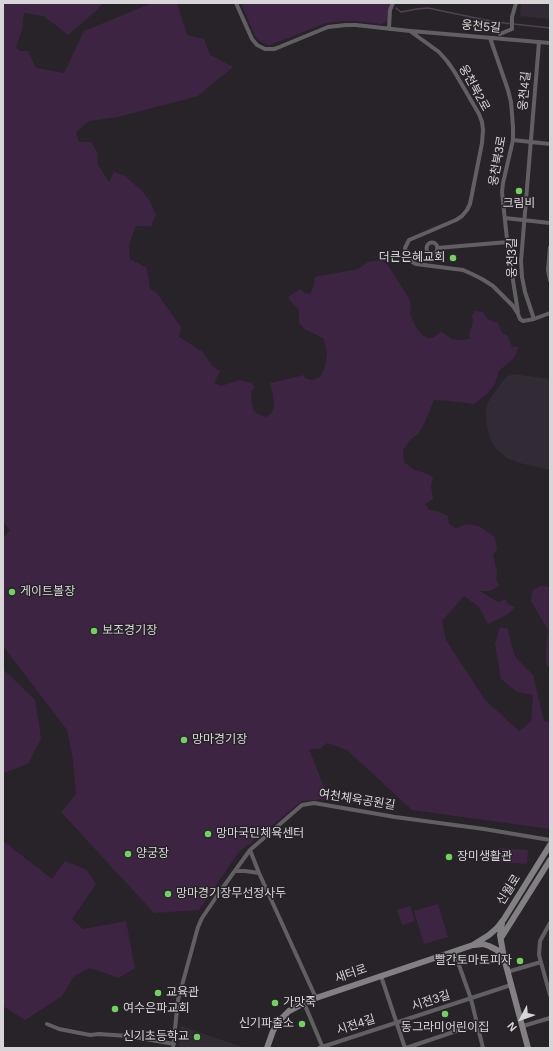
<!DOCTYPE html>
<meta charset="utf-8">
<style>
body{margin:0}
#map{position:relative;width:553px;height:1051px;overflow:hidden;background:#272328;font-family:Arial,sans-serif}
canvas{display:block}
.frame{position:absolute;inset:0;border:4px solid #d8d5d8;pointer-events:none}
.north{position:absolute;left:501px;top:999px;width:40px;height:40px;-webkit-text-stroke:3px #272328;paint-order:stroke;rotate:229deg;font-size:11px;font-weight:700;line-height:16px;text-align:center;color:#d8d5d8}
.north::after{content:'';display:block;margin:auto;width:14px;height:18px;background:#d8d5d8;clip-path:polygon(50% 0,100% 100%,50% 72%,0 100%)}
</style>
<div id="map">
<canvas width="553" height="1051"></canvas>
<div class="frame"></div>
<div class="north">N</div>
</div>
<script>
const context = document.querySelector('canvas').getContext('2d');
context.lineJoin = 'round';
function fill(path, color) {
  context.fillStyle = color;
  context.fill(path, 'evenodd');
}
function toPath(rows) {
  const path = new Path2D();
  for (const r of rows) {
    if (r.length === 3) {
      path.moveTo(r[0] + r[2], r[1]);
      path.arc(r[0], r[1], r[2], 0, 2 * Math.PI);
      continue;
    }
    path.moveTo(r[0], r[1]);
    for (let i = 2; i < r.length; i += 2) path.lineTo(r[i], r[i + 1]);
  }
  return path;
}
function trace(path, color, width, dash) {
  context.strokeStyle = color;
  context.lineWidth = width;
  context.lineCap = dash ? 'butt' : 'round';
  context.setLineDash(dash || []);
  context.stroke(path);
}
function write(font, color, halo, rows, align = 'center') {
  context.font = font + ' Arial,"Noto Sans KR",sans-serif';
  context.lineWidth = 3;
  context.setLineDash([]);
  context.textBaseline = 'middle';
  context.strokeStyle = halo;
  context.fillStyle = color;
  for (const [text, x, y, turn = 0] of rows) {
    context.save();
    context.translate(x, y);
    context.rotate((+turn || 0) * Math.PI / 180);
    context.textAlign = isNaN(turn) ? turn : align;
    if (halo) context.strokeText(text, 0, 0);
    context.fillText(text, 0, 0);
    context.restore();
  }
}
const built = toPath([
 [521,3,550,3,550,19,520,16],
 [513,374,550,379,550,470,519,463,507,458,498,451,492,443,488,432,486,420,486,409,488,402,494,393,506,377],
 [181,1026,246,1048,179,1048]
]);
const green = toPath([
 [3,3,54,3,55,4,56,3,103,3,97,10,68,35,44,16,24,13,22,30,16,47,20,51,28,51,36,68,64,73,84,31,152,3,177,3,187,35,204,39,210,55,233,67,198,96,118,117,89,121,76,132,79,142,91,142,98,154,97,163,109,182,114,172,125,176,142,191,149,200,156,215,151,226,136,226,129,245,130,259,147,268,150,289,156,292,181,327,179,337,203,352,212,366,220,371,214,383,221,386,239,380,252,383,255,387,251,391,251,397,253,410,258,414,265,417,271,414,274,407,273,395,270,383,304,375,305,378,312,380,320,377,325,367,327,354,324,339,313,333,306,330,299,323,299,309,291,302,288,297,300,289,305,293,310,294,314,286,315,277,358,269,368,262,381,260,388,265,408,297,411,305,410,313,415,326,422,335,428,338,433,338,441,332,452,339,462,340,470,339,470,331,473,323,472,315,475,311,483,312,487,319,498,323,502,333,508,336,512,347,519,346,514,358,499,371,495,384,487,394,474,404,450,401,434,400,425,422,419,433,410,440,403,450,404,462,414,470,425,473,433,477,431,486,433,499,425,504,429,510,437,511,448,516,449,523,456,529,466,524,479,526,495,537,497,550,493,555,497,572,496,579,499,586,490,591,480,591,498,602,506,599,508,604,515,607,508,614,488,624,479,607,464,596,442,621,446,640,485,700,519,731,531,722,533,695,517,692,501,679,495,644,500,627,508,629,511,644,516,658,533,675,544,721,550,723,550,829,412,810,347,750,327,743,320,749,309,749,329,799,302,801,238,853,199,910,154,913,61,812,76,794,73,760,67,730,3,646,3,538,10,530,3,522],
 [241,3,391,3,388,10,388,21,381,24,356,21,343,21,326,23,270,45,267,45,260,41,255,36],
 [540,586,550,587,550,669,546,664,546,648,548,630,531,601,532,591],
 [3,669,35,700,41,738,28,764,3,773],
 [3,841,52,879,65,861,87,870,96,884,72,919,83,929,126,921,135,968,119,978,90,968,74,976,62,996,25,1020,3,1006],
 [499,848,528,850,527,864,498,862],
 [438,904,448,937,424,944,414,911],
 [410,906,415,921,402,925,397,910]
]);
const stream = toPath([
 [396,8,401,12,417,9,428,8,495,22,550,28]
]);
const street = toPath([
 [236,3,252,39,257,45,265,49,274,49,277,48,328,27,346,25,356,25,410,31,439,52,447,61,454,71,479,114,482,122,483,130,482,143,470,204,467,210,462,216,456,220,409,240,405,248,406,253,412,262,416,264,463,270,472,274,482,279,493,286,513,306,518,314,520,319,523,321,534,319,550,313],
 [389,29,390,10,393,3],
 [411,31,550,43],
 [500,34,512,29,512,17,516,3],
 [490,38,508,90,511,102,513,127,513,140,503,183,502,192,508,249,518,312],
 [513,140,550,144],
 [505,218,550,223],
 [432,248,5.5],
 [550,247,548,270,550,280],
 [437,248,508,242],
 [534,319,525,292,522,277,521,261,539,42],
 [250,850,259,873,316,998],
 [235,871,245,871,259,873],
 [550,923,540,941,539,955,550,995],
 [454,951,471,999,483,1048],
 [507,972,541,962],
 [381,976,405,1048],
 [304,1003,323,1048],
 [47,1024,59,1029,90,1035,99,1034,128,1036,174,1044],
 [523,1026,550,1018],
 [173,1048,178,1000,198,927,202,918,221,890,250,850,302,805,314,803,395,817,484,829,550,840],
 [319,1048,511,985],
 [406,1048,477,1024]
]);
const secondary = toPath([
 [502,923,500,935,504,958,528,1048],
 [501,938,550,860],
 [474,945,483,944,489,946,497,950,502,957],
 [267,1048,273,1031,278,1022,289,1011,304,1003,316,998,473,945,489,935,497,928,504,919,550,845]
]);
const markers = [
 [519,191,4,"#71d35e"],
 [453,258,4,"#71d35e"],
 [12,592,4,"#71d35e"],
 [94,631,4,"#71d35e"],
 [184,740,4,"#71d35e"],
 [208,834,4,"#71d35e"],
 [128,854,4,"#71d35e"],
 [449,857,4,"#71d35e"],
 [168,894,4,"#71d35e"],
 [520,961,4,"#71d35e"],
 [158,993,4,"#71d35e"],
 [275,1003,4,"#71d35e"],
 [115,1009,4,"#71d35e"],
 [445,1014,4,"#71d35e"],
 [302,1024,4,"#71d35e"],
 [197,1037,4,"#71d35e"]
];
const streetNames = [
 ["웅천5길",481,27,5],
 ["웅천북2로",474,88,61],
 ["웅천4길",525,91,-85],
 ["웅천북3로",498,161,-80],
 ["웅천3길",513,258,-90],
 ["여천체육공원길",357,800,9],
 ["신월로",509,890,-58],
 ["새터로",351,974,-19],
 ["시전3길",431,1001,-18],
 ["시전4길",356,1025,-18]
];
const poiNames = [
 ["크림비",519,204,"center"],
 ["더큰은혜교회",445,258,"right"],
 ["게이트볼장",20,592],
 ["보조경기장",102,631],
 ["망마경기장",192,740],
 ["망마국민체육센터",216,834],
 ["양궁장",136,854],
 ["장미생활관",457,857],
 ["망마경기장무선정사두",176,894],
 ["빨간토마토피자",512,961,"right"],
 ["교육관",166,993],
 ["가맛죽",283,1003],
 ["여수은파교회",123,1009],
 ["신기파출소",294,1024,"right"],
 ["동그라미어린이집",445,1028,"center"],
 ["신기초등학교",189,1037,"right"]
];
fill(built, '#322a34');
fill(green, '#3e2443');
trace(stream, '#524056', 1.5);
trace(street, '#615f62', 4);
trace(secondary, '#838084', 6);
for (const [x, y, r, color] of markers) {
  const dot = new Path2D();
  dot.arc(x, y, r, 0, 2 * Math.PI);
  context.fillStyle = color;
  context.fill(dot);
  trace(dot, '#272328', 1.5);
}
write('12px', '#d8d5d8', '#272328', streetNames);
write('12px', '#d8d5d8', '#272328', poiNames, 'left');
</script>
